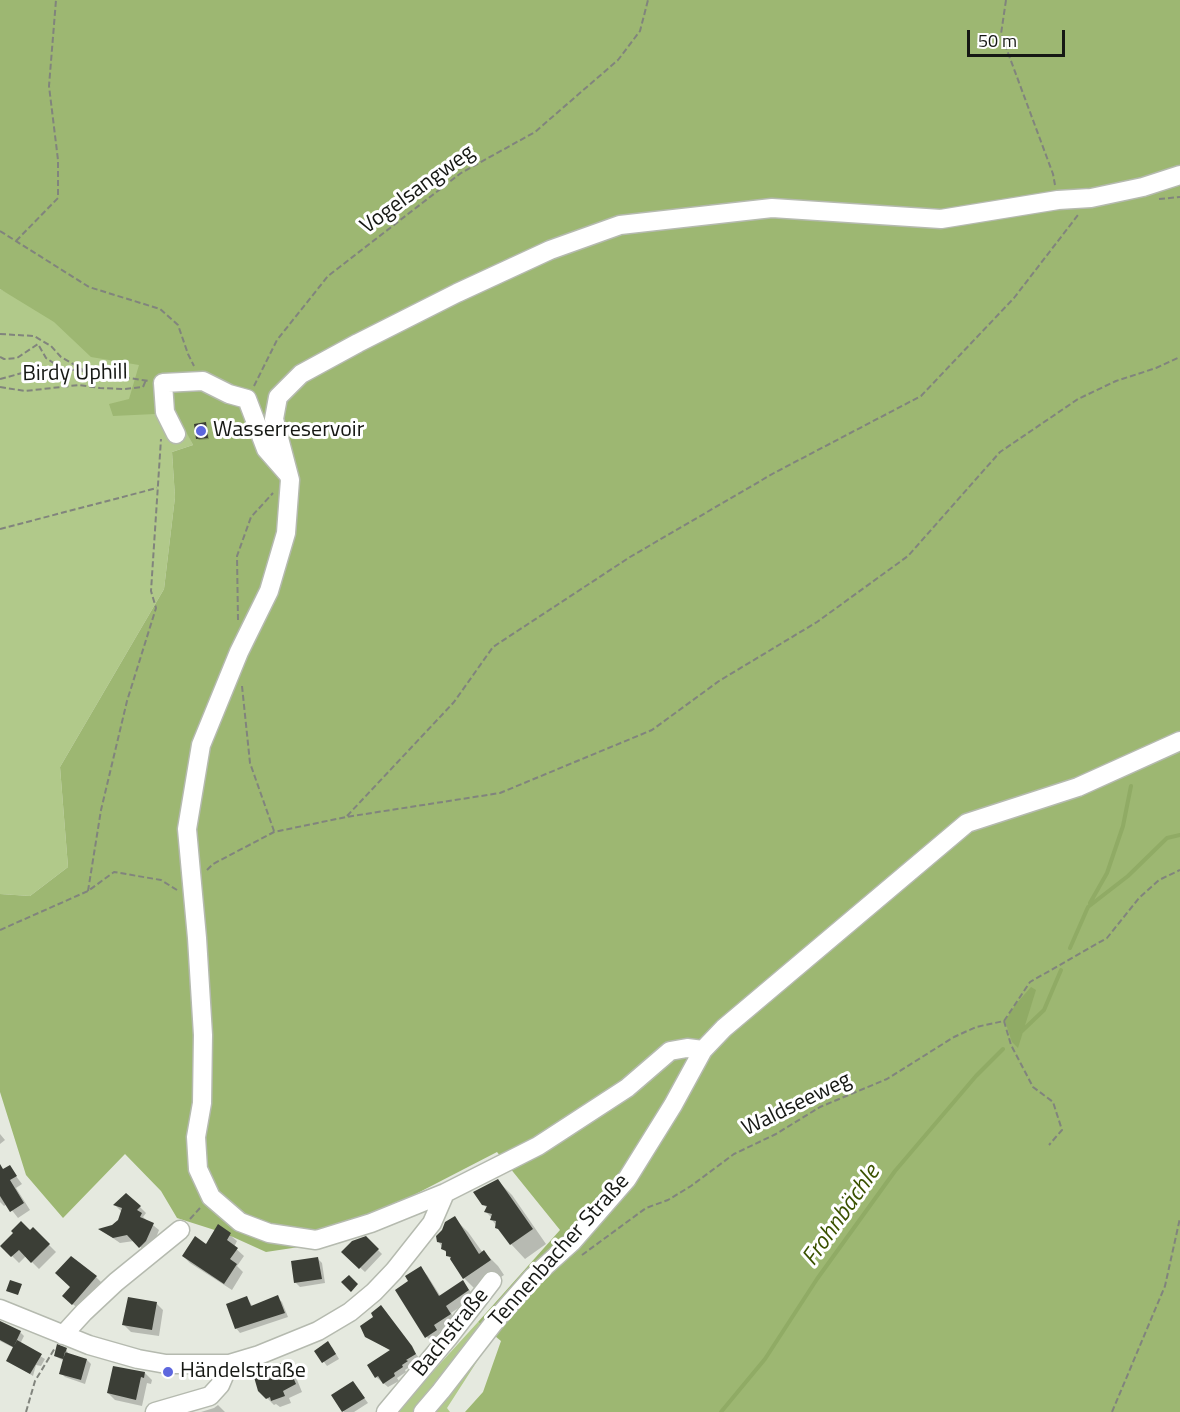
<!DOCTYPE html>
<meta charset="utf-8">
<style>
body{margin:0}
#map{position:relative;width:1180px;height:1412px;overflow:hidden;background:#e5e9df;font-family:"Titillium Web",sans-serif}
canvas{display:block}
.scale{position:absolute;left:967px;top:30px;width:98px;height:27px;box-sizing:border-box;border:3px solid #161814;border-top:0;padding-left:8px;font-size:18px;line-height:21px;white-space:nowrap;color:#161814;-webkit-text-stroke:4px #fff;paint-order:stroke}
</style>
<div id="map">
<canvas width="1180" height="1412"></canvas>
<div class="scale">50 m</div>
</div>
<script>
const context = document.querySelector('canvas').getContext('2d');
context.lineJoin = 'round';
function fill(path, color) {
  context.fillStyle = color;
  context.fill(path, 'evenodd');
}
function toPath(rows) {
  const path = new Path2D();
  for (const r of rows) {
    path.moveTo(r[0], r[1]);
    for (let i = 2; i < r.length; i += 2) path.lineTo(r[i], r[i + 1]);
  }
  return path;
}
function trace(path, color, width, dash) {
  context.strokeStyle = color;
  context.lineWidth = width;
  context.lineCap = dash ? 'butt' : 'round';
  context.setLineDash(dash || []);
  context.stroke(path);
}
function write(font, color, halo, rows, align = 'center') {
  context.font = font + ' "Titillium Web",sans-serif';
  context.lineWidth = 6;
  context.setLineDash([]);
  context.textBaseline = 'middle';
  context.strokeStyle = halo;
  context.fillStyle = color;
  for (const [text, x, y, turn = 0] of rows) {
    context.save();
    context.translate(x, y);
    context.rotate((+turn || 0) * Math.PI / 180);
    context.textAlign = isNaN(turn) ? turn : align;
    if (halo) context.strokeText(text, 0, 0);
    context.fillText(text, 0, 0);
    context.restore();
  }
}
const green = toPath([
 [0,289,154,364,193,445,172,452,175,497,164,589,60,767,68,867,30,896,0,894],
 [478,1322,494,1335,447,1408,450,1412,396,1412]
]);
const forest = toPath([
 [0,0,1180,0,1180,1412,465,1412,483,1392,501,1341,478,1322,560,1230,497,1152,319,1244,266,1252,224,1233,177,1218,161,1191,125,1154,63,1218,26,1175,0,1092,0,894,30,896,68,867,60,767,164,589,175,497,172,452,193,445,176,413,113,416,109,404,129,399,139,365,91,357,54,322,0,289]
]);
const water = toPath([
 [1031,987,1036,990,1018,1048,1012,1042,1005,1021,1016,1004]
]);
const shadow = toPath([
 [206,424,209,439,199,440,198,439],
 [0,1134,5,1140,0,1144],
 [9,1167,22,1184,16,1188,30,1210,18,1218,7,1204,4,1206,0,1202,0,1173],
 [498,1181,512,1195,546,1244,525,1259,511,1244,492,1220,492,1218,486,1212,487,1208,483,1204],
 [115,1205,140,1207,146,1213,143,1217,159,1230,152,1248,147,1253,134,1241,120,1243,101,1230,113,1227,119,1220,122,1212],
 [454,1218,468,1232,483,1253,484,1252,498,1266,504,1275,478,1292,464,1278,438,1241],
 [219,1226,237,1241,234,1247,244,1256,237,1266,243,1272,232,1290,190,1263,183,1256,206,1246],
 [33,1229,56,1252,39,1269,26,1256,19,1263,2,1246],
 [366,1238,382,1254,365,1272,343,1252],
 [318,1259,322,1263,325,1283,300,1287,295,1282],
 [420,1268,427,1275,441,1297,463,1282,475,1297,451,1313,456,1321,439,1332,442,1337,433,1343,427,1337,410,1282],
 [96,1277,102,1283,79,1309,70,1302],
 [277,1297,282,1302,288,1317,240,1333,236,1328,247,1298,253,1307],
 [156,1303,163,1310,159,1336,131,1332,124,1325],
 [385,1311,419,1358,409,1364,411,1366,405,1370,406,1372,397,1378,399,1381,388,1387,376,1377,391,1351,366,1336],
 [0,1323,20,1332,24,1336,20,1344,45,1359,41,1366,36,1365,33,1376,7,1360,14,1348,0,1341],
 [332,1347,339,1359,327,1366,316,1351],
 [66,1349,69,1355,87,1360,91,1364,85,1384,65,1377,61,1373,64,1361,55,1356],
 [286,1363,293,1370,302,1392,289,1398,291,1403,280,1407,276,1404,274,1405,259,1390,275,1371],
 [145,1373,152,1380,151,1384,147,1383,142,1406,115,1400,108,1393],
 [353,1383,368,1403,354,1412,344,1412,333,1395],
 [218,1405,225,1412,201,1412,214,1408]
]);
const stream = toPath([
 [1090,903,1107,873,1123,826,1131,786],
 [1070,948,1088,907,1128,876,1167,838,1180,835],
 [1022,1031,1044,1010,1061,970],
 [721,1412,765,1359,817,1279,895,1171,976,1076,1003,1049]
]);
const building = toPath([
 [206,422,208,438,196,439,194,424],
 [0,1164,3,1169,10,1165,17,1176,10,1180,24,1203,10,1212,0,1196],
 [498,1179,533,1229,510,1245,498,1229,495,1228,496,1221,490,1220,492,1214,484,1212,487,1206,482,1205,473,1192],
 [126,1193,141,1206,137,1210,142,1213,140,1217,154,1223,146,1241,139,1248,127,1235,113,1238,98,1229,112,1225,118,1220,122,1208,113,1205],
 [455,1216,479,1254,484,1250,491,1260,463,1279,450,1259,451,1257,446,1256,446,1251,441,1249,442,1243,437,1242,436,1236,442,1230,445,1222],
 [21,1221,30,1230,33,1227,50,1244,31,1263,19,1250,11,1257,0,1246,13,1233,11,1231],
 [218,1224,231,1233,227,1240,238,1248,230,1259,237,1264,224,1284,182,1256,195,1236,206,1244],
 [366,1236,379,1249,359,1269,341,1252,352,1241],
 [71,1256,97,1276,72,1305,62,1296,70,1287,55,1273],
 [318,1257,322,1279,294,1283,291,1261],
 [421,1266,439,1296,463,1280,469,1290,446,1306,451,1314,434,1325,437,1330,425,1338,395,1290,408,1281,405,1276],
 [349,1275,358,1284,351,1292,341,1282],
 [10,1280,22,1284,18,1295,6,1291],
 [278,1295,285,1313,235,1329,226,1304,247,1296,251,1306],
 [128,1297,157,1302,152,1330,122,1325],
 [381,1305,412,1346,416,1354,406,1360,408,1361,402,1365,403,1367,394,1373,395,1376,383,1384,378,1376,375,1378,367,1365,390,1350,365,1337,360,1326,373,1317,371,1313],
 [0,1321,21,1331,14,1346,17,1340,42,1354,30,1374,6,1361,13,1347,0,1340],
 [328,1341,336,1354,322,1363,314,1351],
 [57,1344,67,1348,63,1359,54,1356],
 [65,1352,87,1359,81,1380,59,1374],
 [286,1361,296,1384,283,1391,285,1396,271,1401,270,1397,266,1399,258,1391,254,1377,274,1370,272,1367],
 [113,1366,145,1372,144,1378,141,1377,136,1400,107,1393],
 [353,1381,365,1398,342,1412,331,1395]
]);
const path = toPath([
 [1006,0,1001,34,1053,174,1055,185],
 [1159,199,1180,197],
 [0,231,89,287,160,309,178,325,188,354,194,366],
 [16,241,58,198,58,160,49,86,56,0],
 [0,334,34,336,51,346,61,357,85,371],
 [0,357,4,359,17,358,38,344,46,358,61,368],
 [0,379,41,368,61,368,149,381],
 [254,386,277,340,328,276,461,173,535,132,618,60,640,31,648,0],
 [0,387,25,391,79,385,100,388,125,389,143,387,146,380],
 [0,529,157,488],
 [238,620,237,556,251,517,273,493],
 [242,686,250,763,274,831],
 [347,816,454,702,493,647,630,557,774,473,921,396,1014,298,1078,215],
 [207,870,213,864,274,832,346,817,500,793,652,730,719,681,817,622,908,556,1000,452,1078,399,1116,381,1156,368,1180,357],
 [88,891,101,810,127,701,156,608,151,591,161,439],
 [0,930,88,891,114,872,161,880,177,890],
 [1004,1021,1030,982,1107,938,1139,898,1159,880,1180,870],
 [190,1219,200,1208],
 [582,1255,646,1208,668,1200,691,1186,734,1154,776,1134,820,1107,887,1079,954,1037,976,1027,1004,1021,1011,1045,1033,1087,1053,1102,1062,1130,1049,1145],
 [26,1412,35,1381,55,1348],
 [1112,1412,1165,1286,1180,1218]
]);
const minor = toPath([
 [176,434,165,412,163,383,203,381,229,394,247,399,266,449,287,473],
 [703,1050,687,1048,670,1051,627,1088,538,1146,445,1193,371,1223,316,1240,269,1233,240,1222,211,1197,198,1169,196,1137,202,1103,203,1035,197,938,187,829,201,745,239,652,269,591,286,533,290,480,274,419,278,397,301,374,358,343,457,293,550,250,620,225,772,208,941,219,1058,200,1091,198,1143,187,1180,175],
 [0,1309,89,1345,138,1359,166,1364,229,1364,259,1355,318,1331,350,1312,374,1292,394,1271,432,1223,445,1193],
 [63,1335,84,1312,116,1282,180,1230],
 [155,1412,210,1396,220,1385,229,1364],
 [386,1412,448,1338,492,1281],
 [423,1412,441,1391,499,1316,533,1277,572,1242,627,1179,673,1105,703,1050,724,1028,967,823,1078,787,1180,741]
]);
const markers = [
 [201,431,6,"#5d67de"],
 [168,1372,6,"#5d67de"]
];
const streetNames = [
 ["Vogelsangweg",418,190,-36],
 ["Birdy Uphill",75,374,-1],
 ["Waldseeweg",797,1105,-26],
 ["Tennenbacher Straße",560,1251,-48],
 ["Bachstraße",451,1333,-51]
];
const poiNames = [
 ["Wasserreservoir",213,431],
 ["Händelstraße",180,1372]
];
const waterNames = [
 ["Frohnbächle",842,1216,-55]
];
fill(green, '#b1c98a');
fill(forest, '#9db772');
fill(water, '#90ab65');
fill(shadow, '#0003');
trace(stream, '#90ab65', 4);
fill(building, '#3b3e36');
trace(minor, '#b5baaf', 21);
trace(path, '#81847d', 2, [6, 3]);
trace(minor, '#fff', 18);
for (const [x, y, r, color] of markers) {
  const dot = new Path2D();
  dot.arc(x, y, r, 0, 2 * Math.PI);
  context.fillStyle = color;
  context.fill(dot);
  trace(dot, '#fff', 2);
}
write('22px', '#161814', '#fff', streetNames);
write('22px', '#161814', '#fff', poiNames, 'left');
write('italic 24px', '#3b5200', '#fff', waterNames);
</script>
